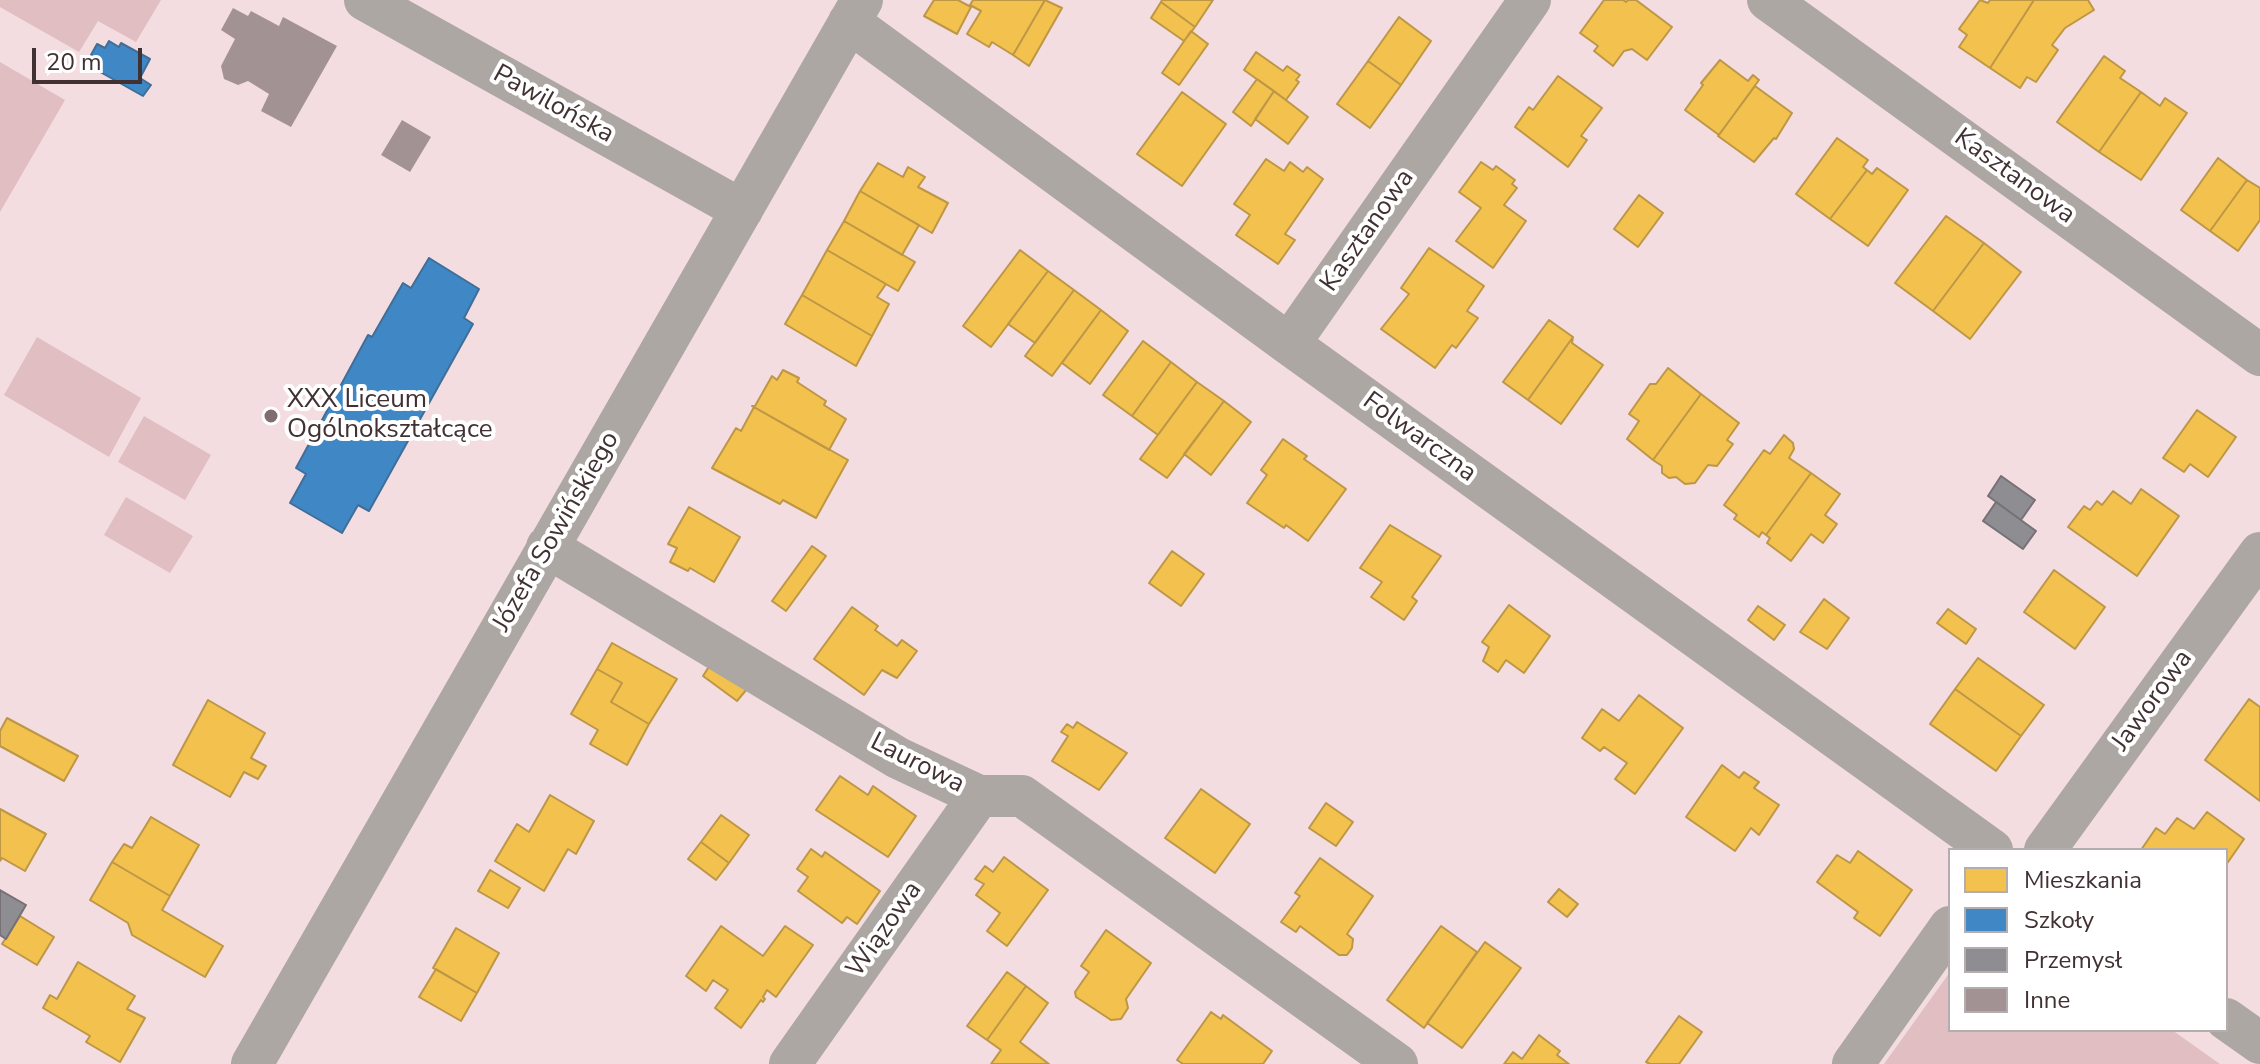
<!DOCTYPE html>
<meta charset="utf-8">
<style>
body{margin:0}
#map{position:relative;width:2260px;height:1064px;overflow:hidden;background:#f4dde0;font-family:"Nunito Sans",sans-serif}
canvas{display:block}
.legend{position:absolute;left:1948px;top:848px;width:280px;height:184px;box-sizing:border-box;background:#fff;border:2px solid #b3adad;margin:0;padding:10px 14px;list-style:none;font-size:24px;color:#413133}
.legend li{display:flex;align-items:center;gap:16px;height:40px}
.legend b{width:40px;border:2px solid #b3adad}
.scale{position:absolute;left:32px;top:48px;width:110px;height:36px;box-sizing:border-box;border:4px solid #413133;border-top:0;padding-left:10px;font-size:24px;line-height:28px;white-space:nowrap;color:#413133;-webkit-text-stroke:6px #fff;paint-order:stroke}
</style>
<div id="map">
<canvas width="2260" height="1064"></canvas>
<ul class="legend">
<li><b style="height:22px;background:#f2c14e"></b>Mieszkania</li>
<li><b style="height:22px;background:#3f88c5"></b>Szkoły</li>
<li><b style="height:22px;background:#8d8d92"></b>Przemysł</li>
<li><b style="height:22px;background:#a39294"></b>Inne</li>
</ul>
<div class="scale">20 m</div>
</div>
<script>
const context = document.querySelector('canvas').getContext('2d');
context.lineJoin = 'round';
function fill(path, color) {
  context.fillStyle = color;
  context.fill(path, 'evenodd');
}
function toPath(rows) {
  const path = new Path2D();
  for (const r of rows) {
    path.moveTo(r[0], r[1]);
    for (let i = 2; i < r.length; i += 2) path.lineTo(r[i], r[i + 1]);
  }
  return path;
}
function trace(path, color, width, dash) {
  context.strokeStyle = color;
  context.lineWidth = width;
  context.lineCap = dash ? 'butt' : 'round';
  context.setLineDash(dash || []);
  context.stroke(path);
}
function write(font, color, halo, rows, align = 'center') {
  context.font = font + ' "Nunito Sans",sans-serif';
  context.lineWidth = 8;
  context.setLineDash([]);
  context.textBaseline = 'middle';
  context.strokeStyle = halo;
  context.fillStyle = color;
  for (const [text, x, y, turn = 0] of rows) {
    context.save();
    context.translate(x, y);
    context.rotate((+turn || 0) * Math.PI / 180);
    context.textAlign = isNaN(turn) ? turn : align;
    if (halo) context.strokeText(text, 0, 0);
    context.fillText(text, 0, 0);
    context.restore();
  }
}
const green = toPath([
 [0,0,161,0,136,42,98,21,79,52,0,7],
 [0,62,65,100,0,212],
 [37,337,141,398,109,457,4,395],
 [144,416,211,455,185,500,118,462],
 [126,497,193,536,170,573,104,535],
 [1950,972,1950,1030,2172,1030,2220,1064,1884,1064]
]);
const homes = toPath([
 [934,0,958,0,971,7,957,34,924,16,934,0],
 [973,0,1045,0,1013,55,992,42,989,47,967,34,981,11,970,5,973,0],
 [1045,0,1062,8,1029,66,1013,55,1045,0],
 [1162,0,1213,0,1195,27,1161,2,1162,0],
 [1604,0,1623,0,1626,2,1628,0,1636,0,1672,27,1647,60,1632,49,1624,51,1613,66,1594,51,1598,46,1580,33,1604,0],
 [1980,0,1988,3,1990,0,2034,0,1990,68,1959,47,1967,35,1959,29,1980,0],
 [2034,0,2088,0,2094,10,2065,28,2052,45,2058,50,2036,82,2027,77,2020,88,1990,68,2034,0],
 [1161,2,1195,27,1184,41,1151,18,1161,2],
 [1399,17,1431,41,1401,85,1368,61,1399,17],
 [1191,31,1208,44,1179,85,1162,73,1191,31],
 [1256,52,1283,71,1287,66,1300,75,1296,80,1299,82,1286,100,1244,70,1256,52],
 [2104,56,2125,71,2120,78,2141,92,2099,152,2057,122,2104,56],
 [1720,60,1748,81,1753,75,1759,80,1719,135,1685,110,1703,85,1701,83,1720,60],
 [1368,61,1401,85,1370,128,1337,104,1368,61],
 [1558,76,1602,108,1581,136,1587,140,1568,167,1515,127,1529,107,1533,110,1558,76],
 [1257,79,1274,91,1251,126,1233,112,1257,79],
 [1755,86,1792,113,1776,139,1774,138,1754,162,1718,136,1755,86],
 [1274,91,1308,117,1288,144,1255,119,1274,91],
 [1182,92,1226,124,1182,186,1137,154,1182,92],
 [2141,92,2160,106,2165,98,2187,113,2141,180,2099,152,2141,92],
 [1837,138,1868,160,1863,167,1867,170,1830,219,1796,194,1837,138],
 [2218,158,2247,180,2210,231,2181,210,2218,158],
 [1266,159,1284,171,1290,162,1303,172,1307,167,1323,179,1285,234,1295,240,1278,264,1236,235,1250,215,1234,204,1266,159],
 [1481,162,1493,170,1496,166,1515,180,1512,184,1517,188,1504,205,1526,221,1493,268,1456,241,1481,208,1459,192,1481,162],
 [878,163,903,177,908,167,925,177,918,187,948,203,932,233,860,191,878,163],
 [1877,168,1908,190,1868,246,1830,219,1867,170,1872,174,1877,168],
 [2247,180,2260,188,2260,220,2238,251,2210,231,2247,180],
 [860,191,919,225,902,255,844,221,860,191],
 [1639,195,1663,213,1638,247,1614,229,1639,195],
 [1946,216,1984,243,1933,311,1895,283,1946,216],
 [844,221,915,262,898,291,827,250,844,221],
 [1984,243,2021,272,1970,339,1933,311,1984,243],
 [1429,248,1484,286,1467,311,1478,318,1456,348,1452,345,1435,368,1381,329,1409,294,1401,288,1429,248],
 [827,250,886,284,877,297,889,304,872,336,802,295,827,250],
 [1020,250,1048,271,991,347,963,326,1020,250],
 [1048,271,1074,290,1035,343,1008,324,1048,271],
 [1074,290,1101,310,1052,376,1025,356,1074,290],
 [802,295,872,336,856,366,785,324,802,295],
 [1101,310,1128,331,1090,384,1062,363,1101,310],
 [1549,320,1573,337,1528,400,1503,382,1549,320],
 [1573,337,1572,343,1603,365,1561,424,1528,400,1573,337],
 [1143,341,1171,362,1132,416,1103,395,1143,341],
 [1171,362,1197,382,1158,435,1132,416,1171,362],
 [1668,368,1701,394,1653,460,1627,439,1639,421,1629,414,1650,384,1656,384,1668,368],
 [783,370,799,378,797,382,826,401,824,405,846,419,829,450,752,406,755,406,772,376,777,380,783,370],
 [1197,382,1224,401,1167,478,1140,459,1197,382],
 [1701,394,1739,423,1727,440,1733,444,1717,466,1708,465,1695,483,1685,484,1676,477,1669,478,1662,473,1662,466,1653,460,1701,394],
 [1224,401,1251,422,1211,475,1184,454,1224,401],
 [754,407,848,460,816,518,783,500,780,504,712,468,736,428,741,431,754,407],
 [2197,410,2236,437,2208,477,2190,464,2184,472,2163,458,2197,410],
 [1784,435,1793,443,1794,449,1789,458,1811,473,1766,535,1762,532,1759,537,1734,519,1737,515,1724,505,1764,450,1770,454,1784,435],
 [1283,439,1307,456,1304,459,1346,489,1308,541,1286,525,1284,528,1247,503,1267,475,1261,470,1283,439],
 [1811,473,1840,494,1825,515,1837,524,1823,543,1811,534,1791,561,1767,543,1770,538,1766,535,1811,473],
 [2141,489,2179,516,2137,576,2068,527,2084,506,2090,510,2097,501,2102,505,2113,491,2131,504,2141,489],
 [689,507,740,537,714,582,690,568,688,571,670,562,677,548,668,544,689,507],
 [1390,525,1441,556,1412,597,1417,601,1404,620,1371,597,1382,582,1360,568,1390,525],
 [812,546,826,556,786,611,772,601,812,546],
 [1172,551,1204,574,1181,606,1149,583,1172,551],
 [2054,570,2105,607,2075,649,2024,612,2054,570],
 [1824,599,1849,618,1827,649,1800,632,1824,599],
 [1509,605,1550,636,1524,673,1506,660,1498,672,1483,661,1489,647,1482,642,1509,605],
 [1758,606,1785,625,1774,640,1748,620,1758,606],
 [852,607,878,626,875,630,897,646,902,640,917,651,897,678,882,670,864,695,814,659,852,607],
 [1948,609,1976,629,1966,644,1937,623,1948,609],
 [612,643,677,679,649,724,611,702,622,683,597,669,612,643],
 [715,657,752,683,737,701,703,676,715,657],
 [1978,658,2044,705,2021,736,1955,689,1978,658],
 [597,669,622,683,611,702,649,724,627,765,590,744,598,730,571,714,597,669],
 [1955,689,2021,736,1996,771,1930,724,1955,689],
 [1639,695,1683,728,1635,794,1615,779,1627,763,1604,747,1600,751,1582,738,1602,709,1619,721,1639,695],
 [2249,699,2260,707,2260,801,2205,760,2249,699],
 [208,700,265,733,251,758,266,766,258,779,244,772,230,797,173,765,208,700],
 [7,718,78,756,64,781,0,746,0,731,7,718],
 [1077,722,1127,753,1099,790,1052,761,1068,736,1061,732,1067,724,1073,728,1077,722],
 [1722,765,1739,778,1744,772,1759,782,1754,788,1779,805,1759,835,1751,828,1735,851,1686,817,1722,765],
 [840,776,868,795,873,786,916,816,888,857,816,810,840,776],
 [1201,789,1250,824,1215,873,1165,838,1201,789],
 [550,795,594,821,576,854,568,849,544,891,495,861,517,824,529,832,550,795],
 [1326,803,1353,822,1336,846,1309,828,1326,803],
 [0,809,46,834,25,871,2,858,0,861,0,809],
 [2207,812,2244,839,2226,865,2226,850,2141,850,2156,828,2165,834,2177,818,2194,829,2207,812],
 [721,815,749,835,729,863,701,842,721,815],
 [151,817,199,845,170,896,112,862,124,844,132,848,151,817],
 [701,842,729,863,716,880,688,859,701,842],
 [811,849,822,857,825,852,880,891,857,924,847,917,842,923,798,891,808,877,797,869,811,849],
 [1858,851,1912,890,1880,936,1854,918,1858,912,1817,882,1837,855,1850,863,1858,851],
 [1004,857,1048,890,1007,946,987,931,1000,913,976,895,984,884,975,879,985,866,993,872,1004,857],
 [1320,858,1373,896,1347,934,1353,939,1352,948,1347,955,1339,955,1300,926,1296,932,1281,922,1300,896,1295,893,1320,858],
 [112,862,170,896,162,910,223,946,205,977,132,935,128,923,90,900,112,862],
 [490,870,520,888,508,908,478,891,490,870],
 [1559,889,1578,904,1567,917,1548,902,1559,889],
 [20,916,54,937,37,965,2,944,20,916],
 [721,926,763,956,785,926,813,945,776,997,767,990,763,997,765,999,763,1002,761,1000,741,1028,715,1008,728,990,713,980,706,991,686,976,721,926],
 [1441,926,1477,952,1424,1028,1387,1000,1441,926],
 [456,928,499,953,477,993,433,968,456,928],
 [1106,930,1151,963,1126,999,1128,1008,1121,1019,1111,1020,1076,997,1075,992,1089,972,1081,966,1106,930],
 [1485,942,1521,968,1462,1048,1427,1023,1485,942],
 [78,962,135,996,127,1009,145,1018,120,1062,86,1042,90,1036,43,1008,50,995,57,999,78,962],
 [436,969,477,993,461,1021,419,997,436,969],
 [1007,972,1026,986,987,1040,967,1026,1007,972],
 [1026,986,1048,1003,1020,1042,1049,1064,991,1064,1001,1050,987,1040,1026,986],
 [1211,1012,1221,1019,1223,1015,1272,1051,1263,1064,1183,1064,1177,1060,1211,1012],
 [1679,1016,1702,1032,1679,1064,1650,1064,1646,1062,1679,1016],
 [1539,1035,1560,1051,1557,1055,1569,1064,1504,1064,1513,1052,1522,1059,1539,1035]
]);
const schools = toPath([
 [109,41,119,47,121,43,150,59,140,78,151,85,143,96,86,64,97,44,105,48,109,41],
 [429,258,479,289,464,318,473,324,369,511,358,505,342,533,290,503,306,474,296,468,368,335,372,337,403,283,411,288,429,258]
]);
const industry = toPath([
 [2001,476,2035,500,2021,520,1988,496,2001,476],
 [1996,502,2036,531,2023,549,1983,521,1996,502],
 [0,890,26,905,6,939,0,935,0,890]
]);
const building = toPath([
 [233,8,248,16,251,11,279,26,283,17,337,46,291,127,261,111,269,94,248,81,238,85,224,79,221,66,235,39,221,30],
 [402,120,431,137,410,172,381,155]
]);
const street = toPath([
 [365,0,742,210],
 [1768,0,2260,355],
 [849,22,1289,344,1992,850],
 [1289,344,1530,0],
 [547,547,898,758,979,796,1022,796,1397,1064],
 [2045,850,2260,553],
 [2226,1019,2260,1043],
 [252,1064,862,0],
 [790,1064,979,796],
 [1853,1064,1950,927]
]);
const markers = [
 [271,416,8,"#806d70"]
];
const streetNames = [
 ["Pawilońska",553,105,29],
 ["Kasztanowa",2014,177,36],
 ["Kasztanowa",1368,231,-55],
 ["Folwarczna",1419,438,36],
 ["Józefa Sowińskiego",557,532,-60],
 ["Jaworowa",2153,701,-54],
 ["Laurowa",917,764,27],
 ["Wiązowa",885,930,-55]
];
const poiNames = [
 ["XXX Liceum",287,401],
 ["Ogólnokształcące",287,431]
];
fill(green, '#e0bec2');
fill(homes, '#f2c14e');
trace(homes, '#bd9646', 2);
fill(schools, '#3f88c5');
trace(schools, '#406e99', 2);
fill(industry, '#8d8d92');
trace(industry, '#767176', 2);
fill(building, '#a39294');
trace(street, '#ada7a4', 42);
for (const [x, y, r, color] of markers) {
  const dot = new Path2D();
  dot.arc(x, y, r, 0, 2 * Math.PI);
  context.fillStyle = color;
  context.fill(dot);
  trace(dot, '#fff', 3);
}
write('26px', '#413133', '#fff', streetNames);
write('26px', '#413133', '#fff', poiNames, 'left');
</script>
